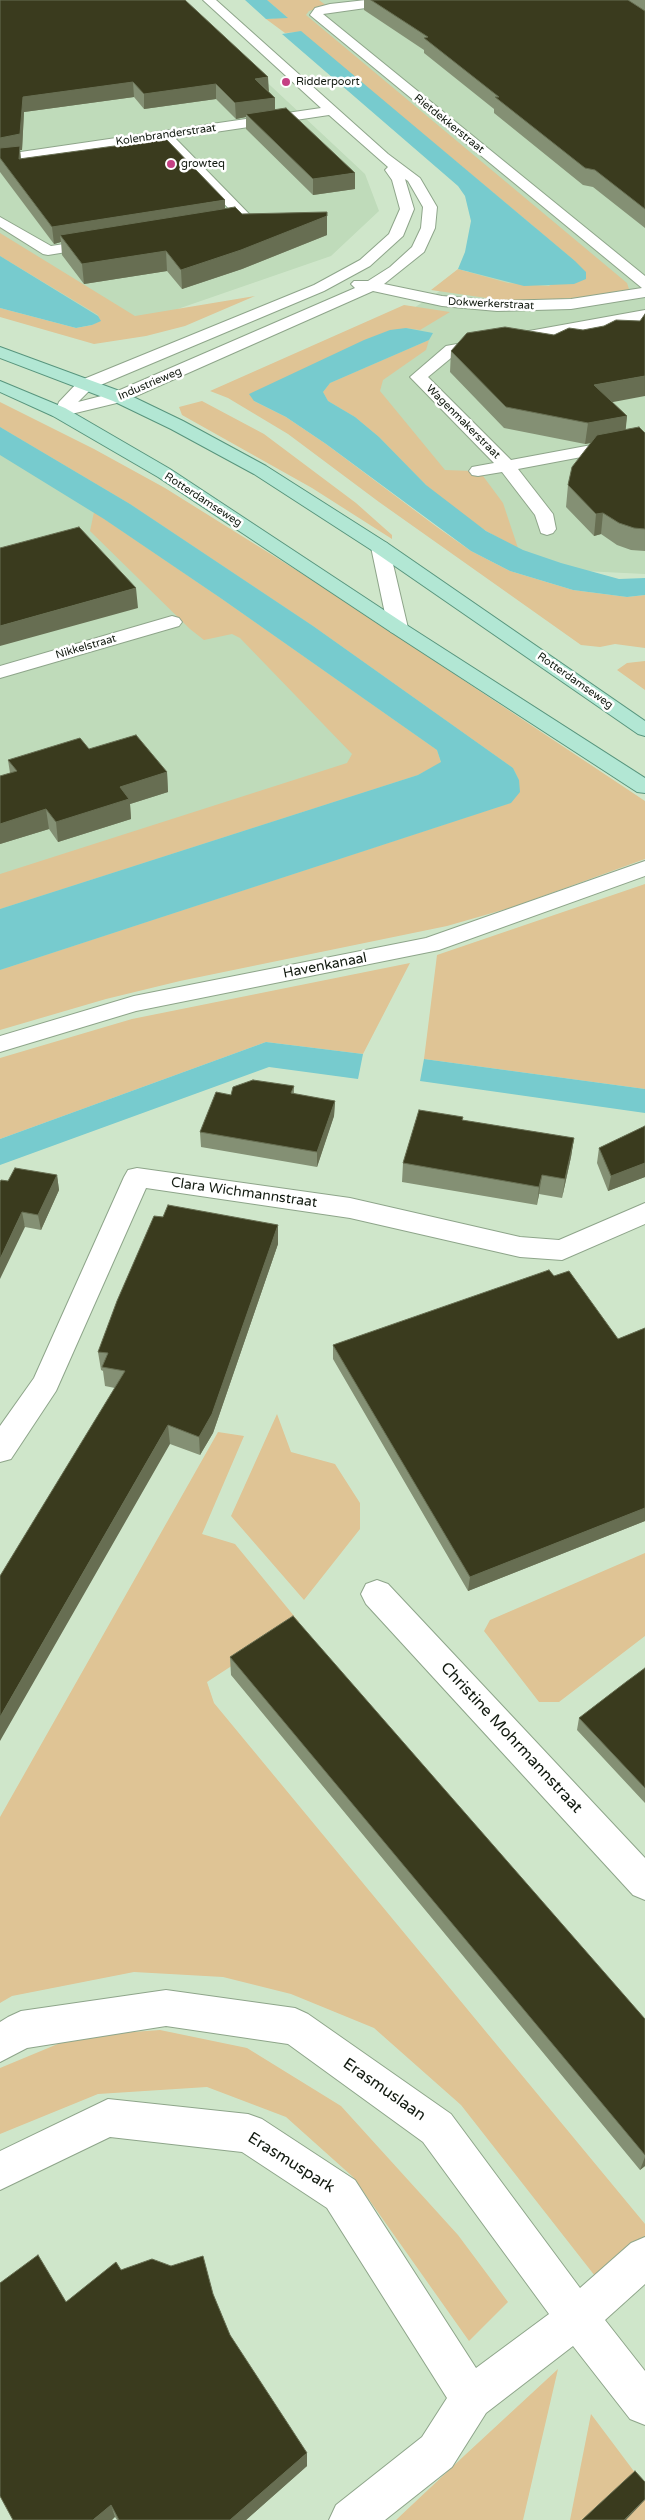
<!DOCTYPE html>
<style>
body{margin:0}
canvas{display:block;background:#cfe6ca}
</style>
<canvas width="645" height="2520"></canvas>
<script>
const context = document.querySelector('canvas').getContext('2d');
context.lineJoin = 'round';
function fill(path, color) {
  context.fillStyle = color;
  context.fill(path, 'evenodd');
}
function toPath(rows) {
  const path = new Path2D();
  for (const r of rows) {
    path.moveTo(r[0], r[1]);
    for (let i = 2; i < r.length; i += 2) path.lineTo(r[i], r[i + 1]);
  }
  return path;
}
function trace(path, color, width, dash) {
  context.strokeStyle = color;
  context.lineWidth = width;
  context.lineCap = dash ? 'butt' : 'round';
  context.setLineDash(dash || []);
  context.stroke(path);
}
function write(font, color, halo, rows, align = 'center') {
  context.font = font + ' "Varela Round",sans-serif';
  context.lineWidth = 5;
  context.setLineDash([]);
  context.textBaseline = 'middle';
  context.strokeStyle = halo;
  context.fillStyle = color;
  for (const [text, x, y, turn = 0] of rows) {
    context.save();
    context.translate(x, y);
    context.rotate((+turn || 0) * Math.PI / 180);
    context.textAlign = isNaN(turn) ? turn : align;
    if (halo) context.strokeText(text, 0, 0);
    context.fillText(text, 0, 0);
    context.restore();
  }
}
const built = toPath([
 [0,0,179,0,365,174,379,211,331,256,117,330,0,258],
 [260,0,645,0,645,574,542,569,287,391,536,228],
 [0,415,561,784,0,1023]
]);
const green = toPath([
 [267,0,319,0,327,6,309,11,306,15,627,283,630,292,599,296,514,302,431,290,458,269,508,283,549,286,575,261,301,32,285,33,266,19,287,17],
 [0,233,135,316,255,296,185,326,146,336,94,344,0,317,0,308,76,328,92,325,100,320,98,315,0,256],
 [404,305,450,312,420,330,406,328,254,401,286,417,326,444,437,527,471,551,510,571,573,590,627,597,645,595,645,648,615,644,600,647,581,645,379,502,288,434,228,398,210,391],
 [429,340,426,350,383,380,380,391,445,470,473,471,483,476,503,503,518,548,486,531,459,512,426,485,379,437,355,417,328,401,323,392,330,383],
 [202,401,264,434,356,503,392,535,392,539,312,488,182,415,179,407],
 [0,402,94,449,165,488,325,588,645,801,645,859,513,907,447,926,180,981,106,999,0,1030,0,970,510,803,519,780,513,768,313,626,130,504,0,427],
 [94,512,222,599,437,750,441,763,418,775,0,909,0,874,347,763,352,754,240,638,232,634,204,640,190,629,90,531],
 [645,661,645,690,617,670,627,663],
 [645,884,645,1089,424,1059,437,955],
 [410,963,363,1054,266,1042,0,1139,0,1058,132,1019],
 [277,1414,291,1452,335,1464,360,1503,360,1529,304,1600,231,1516],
 [218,1432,244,1436,202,1534,235,1544,299,1622,207,1682,214,1703,645,2224,645,2258,595,2276,461,2105,374,2028,291,1994,223,1977,134,1972,12,1996,0,2003,0,1817],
 [645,1553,645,1636,559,1702,539,1702,484,1631,490,1620],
 [160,2030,247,2048,341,2106,458,2235,508,2302,469,2341,353,2177,286,2117,207,2087,98,2094,0,2134,0,2068,77,2036],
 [558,2369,523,2520,396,2520,465,2455],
 [591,2414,645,2486,645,2520,570,2520]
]);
const water = toPath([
 [245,0,267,0,288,18,266,19],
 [301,31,575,261,586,272,586,279,574,284,524,286,458,269,465,252,471,221,465,196,458,186,282,34],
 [0,256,98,316,101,321,92,325,76,328,0,308],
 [406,328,433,333,429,340,330,383,323,392,328,401,355,417,379,437,426,485,486,531,523,550,561,563,619,579,645,578,645,595,627,597,573,590,510,571,471,551,326,444,286,417,254,401,249,394,364,340,390,330],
 [0,427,130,504,313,626,513,768,519,780,520,792,511,803,0,970,0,909,418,775,441,762,437,750,222,599,104,519,0,455],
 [266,1042,363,1054,358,1079,269,1067,0,1165,0,1139],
 [424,1059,645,1089,645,1113,420,1081]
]);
const minor = toPath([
 [203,0,216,0,388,154,420,178,437,207,435,228,424,252,384,284,442,296,497,301,571,299,642,288,310,15,315,8,330,4,366,0,400,0,394,4,323,14,645,276,645,297,571,309,497,311,442,306,373,291,125,401,59,417,53,416,51,412,53,408,57,407,59,402,79,381,314,285,360,260,389,234,400,209,392,180,385,170,388,167,329,115,175,138,254,219,247,223,216,228,209,224,211,221,236,216,162,140,0,163,0,155,321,108,203,0],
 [405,179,408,181,423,207,421,228,412,247,390,267,368,281,354,281,351,284,355,288,113,393,78,402,91,389,324,291,370,266,403,236,414,209,405,179],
 [0,217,51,246,97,239,104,243,97,247,48,255,43,254,0,227,0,217],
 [645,310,645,320,457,353,428,377,511,460,645,435,645,445,518,469,553,514,556,529,553,533,547,535,541,533,535,515,502,472,478,476,472,475,469,471,472,467,494,463,410,377,446,346,645,310],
 [380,541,387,543,389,547,408,628,405,632,398,634,391,632,388,628,371,547,373,543,380,541],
 [172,616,179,618,182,622,179,626,0,678,0,666,172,616],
 [645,861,645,876,439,950,136,1011,0,1052,0,1036,134,996,426,938,645,861],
 [137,1168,350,1198,520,1237,559,1240,645,1203,645,1224,562,1260,520,1257,350,1218,146,1188,56,1391,11,1459,0,1462,0,1426,34,1378,124,1177,128,1170,137,1168],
 [377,1580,388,1584,645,1858,645,1900,633,1895,366,1604,361,1594,366,1584,377,1580],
 [166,1990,295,2008,308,2014,451,2114,580,2288,631,2243,645,2237,645,2284,605,2320,645,2371,645,2425,630,2419,573,2346,486,2413,452,2467,385,2520,329,2520,336,2505,422,2437,447,2398,327,2208,242,2152,110,2137,0,2190,0,2151,108,2099,248,2114,262,2119,355,2180,476,2368,549,2314,423,2142,288,2044,166,2026,27,2048,0,2062,0,2022,8,2017,21,2011,166,1990]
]);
const major = toPath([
 [0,347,125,393,183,421,266,466,387,543,645,721,645,736,638,734,373,551,254,474,171,429,113,401,0,358,0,347],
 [0,381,65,408,170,469,405,624,645,778,645,793,637,792,391,632,158,477,53,416,0,392,0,381]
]);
const wall = toPath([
 [0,0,269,92,275,109,355,189,313,195,246,129,246,117,236,119,216,99,144,109,134,97,24,112,22,150,20,150,21,159,225,209,242,214,327,216,327,235,242,269,182,289,167,271,84,284,62,255,61,242,54,244,0,172],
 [364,0,645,0,645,228,593,187,583,185,494,113,494,109,424,53,424,50,364,10],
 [451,351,612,402,627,416,625,430,645,433,645,551,631,550,617,545,601,534,594,536,566,507,568,485,590,443,585,444,504,428,450,372],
 [89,749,167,772,168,792,130,804,131,819,58,842,49,829,0,844,0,776,10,773,8,760],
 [294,1086,294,1094,335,1101,334,1116,317,1167,201,1147,200,1132,231,1095],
 [463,1117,462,1120,574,1138,571,1157,562,1198,539,1194,537,1205,402,1182,403,1163],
 [645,1126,645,1177,608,1191,597,1163,599,1148],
 [57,1175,59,1190,41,1230,25,1227,8,1181],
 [163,1217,278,1225,278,1244,213,1433,200,1455,170,1444,115,1388,105,1386,103,1371,101,1370,98,1352],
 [554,1276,618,1339,645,1328,645,1521,468,1591,333,1359,333,1345],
 [230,1657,645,2019,645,2166,640,2170,231,1675],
 [645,1668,645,1803,577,1730,579,1718],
 [121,2270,213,2294,230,2335,307,2466,246,2520,117,2520,115,2517,0,2496,66,2302]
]);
const shadedWall = toPath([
 [268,77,269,92,255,79],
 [133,82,134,97,24,112,22,150,20,150,21,162,0,154,0,138,23,97],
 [216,84,216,99,144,109,144,94],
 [275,98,275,113,246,114,246,117,236,119,235,103],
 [355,173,355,189,313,195,313,179],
 [225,200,225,216,60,235,61,242,54,244,52,227],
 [327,216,327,235,242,269,182,289,181,270],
 [166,251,167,271,84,284,82,264],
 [645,376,645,396,592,406,594,385],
 [627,416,625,437,585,444,588,423],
 [603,513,601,534,594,536,596,514],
 [136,588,138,608,0,646,0,626],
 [167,772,168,792,130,804,131,819,58,842,56,822,120,787],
 [46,809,49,829,0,844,0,824],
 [335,1101,334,1116,317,1167,317,1152],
 [574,1138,571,1157,562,1198,565,1179],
 [645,1163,645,1177,608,1191,611,1176],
 [57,1175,59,1190,41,1230,38,1215],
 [542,1175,539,1194,537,1205,539,1187],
 [22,1212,25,1227,0,1279,0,1259],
 [278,1225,278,1244,213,1433,200,1455,199,1437],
 [168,1425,170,1444,0,1741,0,1717],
 [645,1508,645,1521,468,1591,470,1577],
 [645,2157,645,2166,640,2170],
 [307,2453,307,2466,246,2520,230,2520],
 [645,2499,645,2500,626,2520,624,2520],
 [111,2505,115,2517,112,2520,93,2520]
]);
const building = toPath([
 [0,0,185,0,268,77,255,79,275,98,235,103,216,84,144,94,133,82,23,97,20,134,0,138,0,0],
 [371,0,628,0,645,11,645,209,595,170,585,168,495,97,499,97,424,38,428,37,371,0],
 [286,108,355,173,313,179,246,114,286,108],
 [166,139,225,200,52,227,0,158,0,148,20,146,19,159,166,139],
 [235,207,242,214,327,212,327,216,241,250,181,270,166,251,82,264,60,235,235,207],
 [645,314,645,376,594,385,627,416,588,423,506,407,451,351,467,333,505,327,554,335,569,328,583,330,604,326,616,320,640,321,645,314],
 [639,427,645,433,645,529,634,528,619,523,603,513,596,514,568,485,572,467,597,435,639,427],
 [79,527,136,588,0,626,0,548,79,527],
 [136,735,167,772,120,787,129,799,56,822,46,809,0,824,0,776,17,771,8,760,80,738,89,749,136,735],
 [253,1080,294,1086,291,1093,335,1101,317,1152,200,1132,216,1092,231,1095,233,1087,253,1080],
 [419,1110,463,1117,462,1120,574,1138,565,1179,542,1175,539,1187,403,1163,419,1110],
 [645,1126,645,1163,611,1176,599,1148,645,1126],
 [15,1168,57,1175,38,1215,22,1212,0,1259,0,1182,1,1180,8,1181,15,1168],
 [168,1205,278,1225,212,1414,199,1437,168,1425,0,1717,0,1576,125,1371,102,1367,108,1353,98,1352,117,1301,154,1216,163,1217,168,1205],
 [549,1270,554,1276,569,1271,618,1339,645,1328,645,1508,470,1577,333,1345,549,1270],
 [293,1616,645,2019,645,2155,230,1657,293,1616],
 [645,1668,645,1788,579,1718,626,1682,645,1668],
 [38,2255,66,2302,116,2262,121,2270,152,2259,171,2266,203,2256,213,2294,230,2335,307,2453,230,2520,119,2520,111,2505,93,2520,13,2520,0,2496,0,2283,38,2255],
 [635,2471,645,2482,645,2499,624,2520,582,2520,635,2471]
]);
const markers = [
 [286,82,5,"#c54084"],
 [171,164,5,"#c54084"]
];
const farPoinames = [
 ["Ridderpoort",296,82],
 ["growteq",181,164]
];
const farStreetnames = [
 ["Rietdekkerstraat",449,124,39],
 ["Kolenbranderstraat",166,135,-8],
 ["Dokwerkerstraat",491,304,3],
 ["Industrieweg",150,384,-23],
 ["Wagenmakerstraat",463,422,45],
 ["Rotterdamseweg",203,500,33],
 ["Nikkelstraat",86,647,-16],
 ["Rotterdamseweg",575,681,35]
];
const streetNames = [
 ["Havenkanaal",325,966,-11],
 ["Clara Wichmannstraat",244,1193,8]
];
const nearStreetnames = [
 ["Christine Mohrmannstraat",511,1738,47],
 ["Erasmuslaan",384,2090,35],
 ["Erasmuspark",291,2163,32]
];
fill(built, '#bfdbba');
fill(green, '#dfc495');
fill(water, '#77cbce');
trace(minor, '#8ea58a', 2);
trace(major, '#58957d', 2);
fill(minor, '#fff');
fill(major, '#b2e7d4');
fill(wall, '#849074');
fill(shadedWall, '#676e52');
fill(building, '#3a3b1e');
trace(building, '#676e52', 1);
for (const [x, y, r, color] of markers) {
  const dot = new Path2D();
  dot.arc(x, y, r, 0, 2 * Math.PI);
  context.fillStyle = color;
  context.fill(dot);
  trace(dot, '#fff', 2);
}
write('11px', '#121a10', '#fff', farPoinames, 'left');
write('11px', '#121a10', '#fff', farStreetnames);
write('14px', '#121a10', '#fff', streetNames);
write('16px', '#121a10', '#fff', nearStreetnames);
</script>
